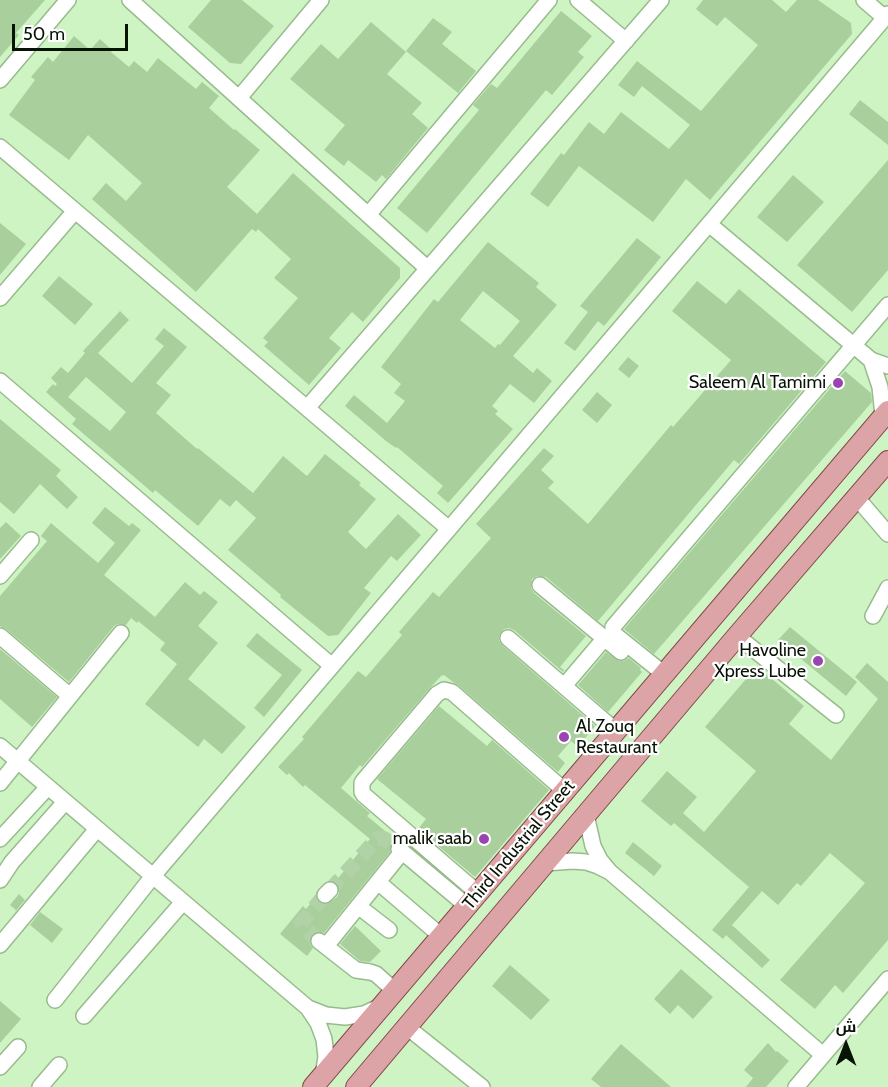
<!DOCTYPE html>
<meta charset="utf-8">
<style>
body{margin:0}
#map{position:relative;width:888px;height:1087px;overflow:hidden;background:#cff4c4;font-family:Cabin,Cairo,sans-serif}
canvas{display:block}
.north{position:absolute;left:816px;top:1015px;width:60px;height:60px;-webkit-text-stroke:4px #fff;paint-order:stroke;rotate:0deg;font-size:16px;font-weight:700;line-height:24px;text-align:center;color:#071304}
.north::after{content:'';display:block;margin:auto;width:21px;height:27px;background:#071304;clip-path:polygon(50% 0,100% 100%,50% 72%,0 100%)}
.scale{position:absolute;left:12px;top:24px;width:116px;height:27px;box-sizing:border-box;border:3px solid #071304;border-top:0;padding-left:8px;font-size:18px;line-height:21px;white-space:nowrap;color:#071304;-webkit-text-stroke:4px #fff;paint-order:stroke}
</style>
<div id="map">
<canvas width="888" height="1087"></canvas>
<div class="north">ش</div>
<div class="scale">50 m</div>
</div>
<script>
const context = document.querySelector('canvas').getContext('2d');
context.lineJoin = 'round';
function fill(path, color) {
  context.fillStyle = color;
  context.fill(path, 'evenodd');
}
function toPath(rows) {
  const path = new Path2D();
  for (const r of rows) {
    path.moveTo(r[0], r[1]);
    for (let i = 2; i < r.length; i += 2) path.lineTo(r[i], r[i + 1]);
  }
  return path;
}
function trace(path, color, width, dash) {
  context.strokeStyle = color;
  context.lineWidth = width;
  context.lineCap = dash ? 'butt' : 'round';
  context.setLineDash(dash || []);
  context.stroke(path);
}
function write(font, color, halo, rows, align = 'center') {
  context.font = font + ' Cabin,sans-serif';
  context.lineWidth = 4.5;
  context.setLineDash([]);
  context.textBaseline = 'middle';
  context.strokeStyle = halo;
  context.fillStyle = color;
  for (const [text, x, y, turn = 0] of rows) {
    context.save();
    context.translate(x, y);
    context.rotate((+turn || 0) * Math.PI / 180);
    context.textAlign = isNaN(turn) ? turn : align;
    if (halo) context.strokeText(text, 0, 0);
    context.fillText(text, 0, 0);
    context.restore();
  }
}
const building = toPath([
 [0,0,45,0,16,33,19,35,0,57],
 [211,0,242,0,274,26,241,64,230,63,188,27],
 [703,0,772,0,786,12,797,0,818,0,851,23,852,34,710,200,686,179,653,222,579,166,548,207,530,194,561,153,564,155,589,122,604,134,621,112,669,149,690,125,642,86,634,97,618,85,637,61,701,111,758,45,725,17,717,26,703,15,696,9],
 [561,11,592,36,578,52,584,57,552,95,546,90,427,233,397,208,479,110,473,105,491,84,497,88],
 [433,18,452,32,442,44,476,71,458,93,406,51],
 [371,22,406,52,387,74,422,103,412,114,428,128,386,179,382,175,376,182,348,160,344,166,324,150,345,125,290,79,321,44,338,59],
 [74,36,90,50,100,39,112,50,111,52,129,67,134,61,147,72,158,58,196,89,202,82,219,96,209,108,234,130,235,129,260,150,227,187,257,214,293,173,400,268,400,278,363,322,352,312,329,338,341,348,309,385,264,346,268,342,263,338,298,298,274,278,291,259,258,229,256,232,252,229,196,292,92,199,106,183,126,201,142,183,88,135,69,160,9,115,35,80,31,77,48,57,53,62],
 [860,100,888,122,888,145,849,114],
 [888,160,888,270,852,312,797,265],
 [793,175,824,202,787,242,757,217],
 [0,223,26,244,0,275],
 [637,238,661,257,604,326,598,321,575,351,564,343,588,312,580,306],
 [488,242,539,283,536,287,557,305,513,356,533,373,537,368,552,381,534,403,510,384,492,406,498,411,495,414,513,429,448,503,437,493,443,486,397,447,396,448,386,441,345,406,354,395,387,423,405,401,394,393,401,384,381,367,434,299,438,302],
 [483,291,520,321,500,345,498,344,495,348,460,320],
 [59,276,93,304,75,325,42,296],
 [697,281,726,304,739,289,826,362,739,464,734,460,598,621,546,577,537,576,532,579,531,588,534,593,586,636,560,667,564,670,563,672,514,630,509,628,504,629,499,636,499,641,502,645,595,726,578,747,571,741,558,756,565,763,558,772,458,685,453,682,444,675,443,676,442,675,430,688,362,767,360,765,341,788,370,813,367,816,396,840,391,843,390,852,324,933,316,932,311,935,310,944,313,948,307,956,280,934,303,906,306,909,316,897,319,902,327,904,337,897,339,893,339,888,335,882,370,839,305,785,303,787,289,773,287,775,278,767,304,739,302,737,358,671,366,677,402,635,399,632,433,592,439,597,491,538,476,524,544,448,554,456,541,470,554,482,548,488,588,524,671,425,673,427,731,360,672,311],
 [120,311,129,320,98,353,132,383,164,346,155,339,164,328,187,347,156,383,171,395,156,413,197,449,198,448,253,493,283,456,307,476,325,454,361,483,359,485,376,499,348,532,366,549,398,514,421,535,397,561,391,556,364,588,371,593,338,635,328,636,280,597,281,595,228,550,256,518,236,500,230,507,220,499,198,526,155,490,153,493,72,424,76,419,46,392,53,384,55,386,57,384,51,378,61,367,68,373,85,353,83,351],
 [86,377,126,412,110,431,68,397],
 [628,357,639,366,629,378,618,369],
 [845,371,871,393,872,402,654,654,624,629],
 [597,392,612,405,597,423,582,410],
 [0,419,61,470,56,476,78,497,67,509,40,484,14,514,0,502],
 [105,507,129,526,132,523,141,530,104,575,155,617,185,582,200,595,204,591,218,602,198,626,218,643,188,679,246,727,222,754,204,739,198,747,145,704,177,664,160,650,165,643,138,621,137,623,131,618,126,625,118,624,114,626,69,682,6,629,0,626,0,596,47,541,41,536,51,523,98,563,115,543,92,523],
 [6,522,21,536,0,559,0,528],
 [790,627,857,682,846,696,778,640],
 [257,633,302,670,264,717,254,708,282,675,246,646],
 [0,649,57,697,32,727,0,699],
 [606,652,619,661,624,661,629,658,641,668,640,670,642,672,608,712,578,685],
 [867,663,888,682,888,940,843,993,835,985,815,1009,780,980,865,883,830,853,801,886,797,883,778,905,762,891,732,925,770,960,762,968,726,935,723,939,712,930,749,887,674,823,671,826,641,801,667,771,697,797,683,813,704,832,756,771,705,727,757,666,804,706,789,724,831,760,878,699,855,677],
 [439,706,487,746,492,740,549,790,475,877,418,829,426,819,377,779],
 [633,842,662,866,654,876,625,853],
 [19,894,25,900,14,913,16,910,10,905],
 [40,912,63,929,52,943,30,925],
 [355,926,381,951,370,962,360,961,340,944],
 [510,965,550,1000,531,1020,492,986],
 [681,969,713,997,693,1019,678,1005,670,1014,654,999],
 [0,1001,21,1019,0,1043],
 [768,1043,776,1052,777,1051,789,1061,766,1087,746,1087,753,1078,744,1070],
 [621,1044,671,1087,601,1087,591,1079]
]);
const minorTunnel = toPath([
 [330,890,378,838,385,839,399,849],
 [319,941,303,927,301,923,325,895]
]);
const minor = toPath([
 [130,0,428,269],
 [578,0,626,41],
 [864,0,885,18],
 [0,80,68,0],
 [239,98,321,0],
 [0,147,449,529],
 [368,215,549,0],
 [709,224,871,360,888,366],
 [0,298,75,211],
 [871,360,880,387,883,416],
 [0,381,332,666],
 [307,408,661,0],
 [857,498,888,534],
 [0,576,31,540],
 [540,585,621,652],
 [873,616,888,588],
 [0,636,70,696],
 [737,636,836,715],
 [508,638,616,731],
 [664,674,613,633,613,627,888,305],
 [564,686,604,639],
 [0,746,308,1008,318,1023,324,1039,326,1057,323,1075],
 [0,783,121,633],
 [586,815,593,846,600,860,610,872,823,1055],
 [0,839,48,787],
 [399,849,467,906],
 [545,863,573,861,586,862,598,866,610,872],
 [0,880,12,862,65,802],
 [378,882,441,936],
 [478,893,364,795,362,792,362,783,364,780,437,694,444,690,452,692,565,791],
 [325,895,330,890],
 [358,906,389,930],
 [319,941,356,970,370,972,376,974,395,991],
 [0,945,97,829],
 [326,946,402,852],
 [55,1000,153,876,888,14],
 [308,1008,326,1015,345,1017,364,1014,379,1007],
 [84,1016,183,902],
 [407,1027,482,1087],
 [0,1067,18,1047],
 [40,1087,59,1065],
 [796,1087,888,979]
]);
const major = toPath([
 [313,1087,888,411],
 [356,1087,737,636,888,461]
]);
const markers = [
 [838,383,6,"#9a44b1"],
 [818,661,6,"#9a44b1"],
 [564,737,6,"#9a44b1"],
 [484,839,6,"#9a44b1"]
];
const poiNames = [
 ["Saleem Al Tamimi",826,383],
 ["Havoline",806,651],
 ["Xpress Lube",806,672],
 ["Al Zouq",576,727,"left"],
 ["Restaurant",576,748,"left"],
 ["malik saab",472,839]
];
const streetNames = [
 ["Third Industrial Street",519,845,-50]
];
fill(building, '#a9cf9d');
trace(minorTunnel, '#b1d2a7', 15, [15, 8]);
trace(minor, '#98bb8d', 18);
trace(major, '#834a48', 22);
trace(minor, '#fff', 15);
trace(major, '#dda4a7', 20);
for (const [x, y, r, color] of markers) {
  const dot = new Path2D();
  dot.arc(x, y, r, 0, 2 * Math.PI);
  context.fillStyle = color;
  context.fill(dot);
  trace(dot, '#fff', 2);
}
write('18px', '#071304', '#fff', poiNames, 'right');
write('18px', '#071304', '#fff', streetNames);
</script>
